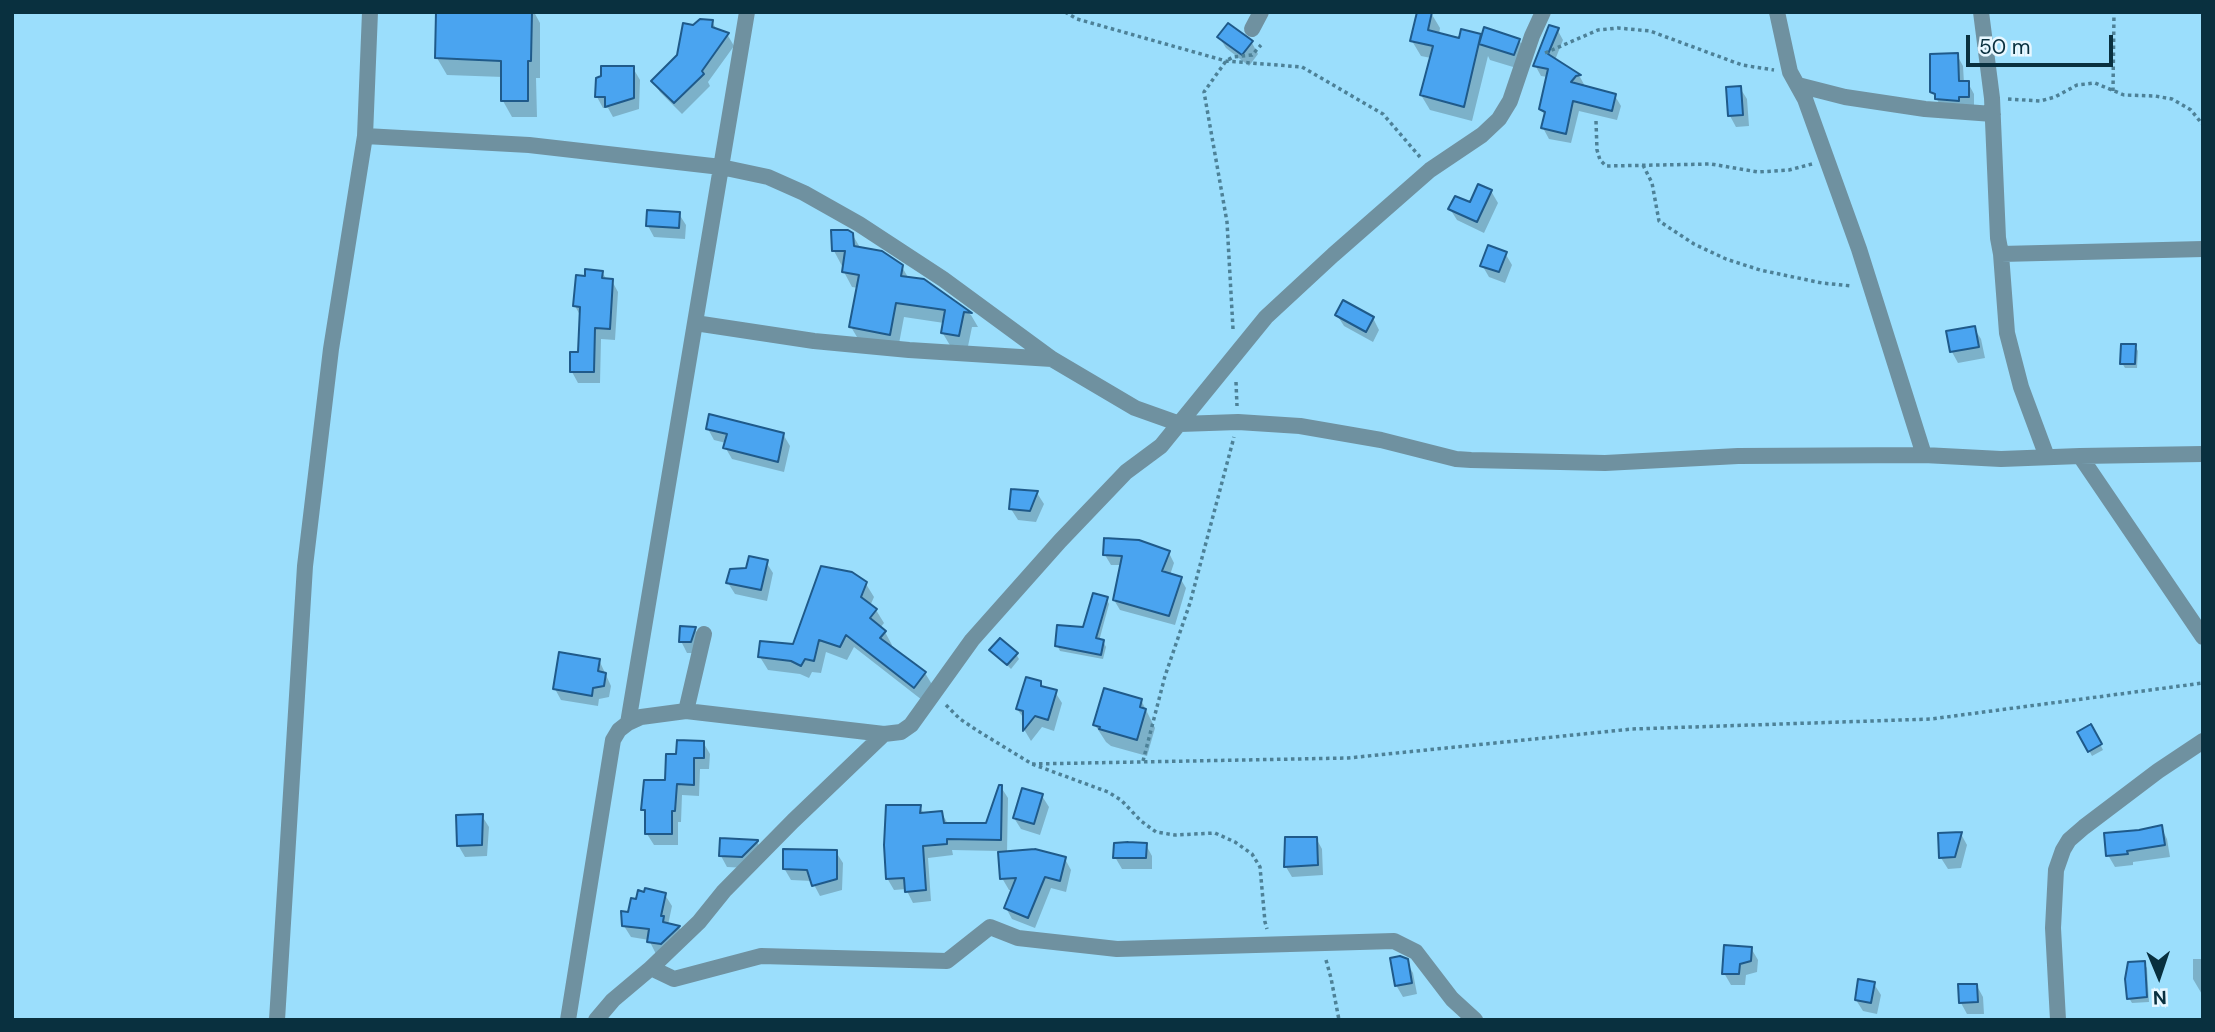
<!DOCTYPE html>
<style>
body{margin:0}
#map{position:relative;width:2215px;height:1032px;overflow:hidden;background:#9bdefc;font-family:"DM Sans",sans-serif}
canvas{display:block}
.frame{position:absolute;inset:0;border:14px solid #09303f;pointer-events:none}
.north{position:absolute;left:2124px;top:941px;width:70px;height:70px;-webkit-text-stroke:5px #e7f7ff;paint-order:stroke;rotate:178deg;font-size:19px;font-weight:700;line-height:28px;text-align:center;color:#09303f}
.north::after{content:'';display:block;margin:auto;width:24px;height:32px;background:#09303f;clip-path:polygon(50% 0,100% 100%,50% 72%,0 100%)}
.scale{position:absolute;left:1966px;top:35px;width:147px;height:32px;box-sizing:border-box;border:4px solid #09303f;border-top:0;padding-left:9px;font-size:21px;line-height:24px;white-space:nowrap;color:#09303f;-webkit-text-stroke:5px #e7f7ff;paint-order:stroke}
</style>
<div id="map">
<canvas width="2215" height="1032"></canvas>
<div class="frame"></div>
<div class="north">N</div>
<div class="scale">50 m</div>
</div>
<script>
const context = document.querySelector('canvas').getContext('2d');
context.lineJoin = 'round';
function fill(path, color) {
  context.fillStyle = color;
  context.fill(path, 'evenodd');
}
function toPath(rows) {
  const path = new Path2D();
  for (const r of rows) {
    path.moveTo(r[0], r[1]);
    for (let i = 2; i < r.length; i += 2) path.lineTo(r[i], r[i + 1]);
  }
  return path;
}
function trace(path, color, width, dash) {
  context.strokeStyle = color;
  context.lineWidth = width;
  context.lineCap = dash ? 'butt' : 'round';
  context.setLineDash(dash || []);
  context.stroke(path);
}
const shadow = toPath([
 [438,12,534,12,540,23,540,78,536,78,537,117,512,117,503,101,503,77,447,75,437,58],
 [1431,13,1440,28,1439,35,1460,40,1480,36,1482,40,1519,40,1528,56,1523,70,1490,60,1488,56,1472,121,1430,110,1421,95,1431,58,1421,56,1412,41],
 [712,21,717,31,727,34,734,46,708,82,710,86,682,114,660,92,654,81,678,55,694,27],
 [1557,29,1563,40,1555,60,1580,77,1586,88,1615,96,1621,106,1617,120,1579,111,1571,143,1549,139,1543,128,1546,117,1541,109,1548,77,1541,76,1535,65],
 [1219,37,1252,43,1258,54,1249,66,1226,48],
 [1957,55,1963,66,1964,83,1968,83,1974,94,1974,108,1939,103,1932,91],
 [633,68,640,80,639,109,613,117,608,108,603,108,597,97],
 [1740,88,1747,99,1749,126,1736,127,1730,116],
 [1491,191,1498,203,1484,233,1457,220,1450,209,1471,205],
 [679,214,686,225,685,239,654,237,648,226],
 [852,234,861,249,902,267,909,279,924,281,971,315,978,327,972,327,967,351,951,347,942,332,944,323,904,317,898,349,860,342,851,327,859,288,852,287,844,272,845,266,842,266,834,251],
 [1505,253,1512,265,1505,283,1489,277,1482,265],
 [602,272,607,280,612,281,618,292,615,340,601,339,600,383,578,383,572,372,580,354,581,317,575,306],
 [1337,315,1373,318,1379,330,1373,342,1344,326],
 [1974,328,1981,339,1985,358,1958,363,1952,352,1948,332],
 [2135,346,2138,351,2137,368,2125,368,2122,363],
 [708,429,783,434,790,446,784,472,732,459,725,447,726,443,714,440],
 [1037,493,1044,504,1036,522,1018,520,1011,509],
 [1169,553,1174,563,1170,575,1180,578,1186,588,1175,625,1120,610,1114,600,1122,565,1111,565,1105,555],
 [766,562,773,573,767,601,735,594,728,583],
 [866,584,874,597,870,606,876,610,884,623,880,628,885,632,892,645,890,648,925,673,933,686,922,700,854,647,847,660,826,652,821,673,812,672,809,678,800,674,768,670,760,657,794,646],
 [1106,598,1109,604,1099,641,1103,641,1106,647,1103,659,1060,651,1057,645,1084,629],
 [695,629,702,640,697,653,687,653,681,641],
 [992,650,1016,654,1019,659,1011,669],
 [599,660,611,686,609,697,599,699,598,706,561,700,555,689],
 [1040,683,1043,689,1055,692,1062,703,1054,731,1042,727,1031,741,1025,731,1025,720,1017,709],
 [1141,700,1155,728,1147,756,1111,746,1106,742,1095,725],
 [2091,726,2103,750,2092,756,2079,732],
 [703,742,710,754,709,769,700,769,699,796,682,795,681,822,678,822,678,845,654,845,647,834,647,816,643,810,666,782,678,756],
 [1001,787,1008,798,1007,853,1065,859,1071,870,1066,892,1051,888,1035,928,1012,919,1006,908,1013,890,1009,890,1002,878,1000,851,952,850,953,855,928,858,931,901,913,903,906,889,894,890,887,878,920,807,924,814,941,812,948,824,987,824],
 [1042,796,1049,807,1040,835,1021,829,1014,818],
 [482,816,489,827,487,856,465,857,458,845],
 [2161,827,2167,839,2170,857,2133,862,2133,865,2115,867,2108,855],
 [1961,834,1967,845,1961,868,1948,869,1941,858],
 [1316,838,1322,849,1323,875,1292,877,1286,867],
 [757,842,763,852,749,868,727,867,721,856],
 [1146,845,1152,856,1152,869,1122,869,1115,857],
 [836,852,843,863,842,890,820,896,812,881,791,880,784,868],
 [665,895,672,906,668,925,679,927,685,938,656,954,649,940,631,937,624,926,630,914],
 [1751,948,1758,960,1757,972,1746,975,1745,985,1731,985,1724,973],
 [2193,959,2203,959,2203,996,2193,979],
 [1406,961,1413,973,1417,994,1403,997,1396,985],
 [2144,963,2147,968,2149,1002,2132,1003,2129,998],
 [1874,984,1881,995,1877,1014,1863,1011,1856,1000],
 [1977,986,1983,997,1984,1014,1967,1014,1961,1003],
 [1214,1018,1215,1020,1182,1020,1182,1019]
]);
const building = toPath([
 [436,12,532,12,531,61,528,61,528,101,501,101,501,61,435,58,436,12],
 [1417,12,1432,12,1428,30,1459,38,1461,29,1481,34,1464,107,1420,95,1433,46,1410,41,1417,12],
 [700,19,713,20,712,27,729,33,702,71,704,74,674,103,651,81,677,55,683,23,693,25,700,19],
 [1228,23,1253,41,1242,55,1217,37,1228,23],
 [1549,25,1559,28,1548,54,1581,75,1576,76,1571,82,1616,94,1612,111,1573,101,1566,134,1541,128,1545,112,1539,109,1548,69,1533,66,1549,25],
 [1484,27,1520,39,1514,55,1479,44,1484,27],
 [1958,53,1959,81,1969,81,1969,97,1959,97,1959,101,1935,99,1935,94,1930,92,1930,54,1958,53],
 [601,66,634,66,634,98,605,107,605,97,595,97,596,78,601,76,601,66],
 [1741,86,1743,115,1728,116,1726,87,1741,86],
 [1478,184,1492,190,1477,222,1448,209,1455,196,1470,202,1478,184],
 [647,210,680,212,679,228,646,226,647,210],
 [831,230,848,230,853,233,854,246,882,251,903,265,901,276,924,279,972,313,964,312,959,336,941,333,945,310,896,303,890,335,849,327,859,275,842,272,845,251,832,251,831,230],
 [1488,245,1507,252,1499,272,1480,266,1488,245],
 [585,269,603,271,602,278,613,279,610,329,595,328,594,372,570,372,570,352,578,352,580,307,573,306,576,275,585,276,585,269],
 [1343,300,1374,317,1366,332,1335,315,1343,300],
 [1975,326,1979,347,1950,352,1946,331,1975,326],
 [2121,344,2136,344,2135,364,2120,364,2121,344],
 [709,414,784,433,778,462,723,448,727,434,706,429,709,414],
 [1011,489,1038,491,1030,511,1009,509,1011,489],
 [1104,538,1139,540,1170,551,1162,571,1182,577,1169,616,1113,600,1122,556,1103,555,1104,538],
 [749,556,768,560,761,590,726,583,730,569,746,568,749,556],
 [821,566,852,572,867,582,861,597,877,609,870,618,886,631,880,638,926,672,914,688,846,635,840,647,819,640,814,661,805,659,801,666,791,661,758,657,760,641,793,644,821,566],
 [1093,593,1108,597,1096,638,1104,640,1101,655,1055,646,1057,625,1083,627,1093,593],
 [680,626,696,627,691,642,679,642,680,626],
 [1000,638,1018,653,1007,665,989,650,1000,638],
 [559,652,600,659,598,671,606,673,604,686,593,688,592,696,553,689,559,652],
 [1026,677,1041,681,1041,686,1057,690,1048,720,1035,716,1023,731,1023,711,1016,709,1026,677],
 [1104,688,1142,699,1140,707,1146,709,1137,740,1099,729,1100,727,1093,725,1104,688],
 [2091,724,2102,744,2088,752,2077,732,2091,724],
 [677,740,704,741,704,758,694,758,694,785,677,784,675,811,672,811,672,834,645,834,645,810,641,810,644,780,665,780,666,754,676,754,677,740],
 [999,785,1002,785,1001,840,947,839,947,844,923,846,926,890,905,892,904,878,886,879,884,845,886,805,921,805,920,813,942,811,944,823,986,823,999,785],
 [1022,788,1043,794,1034,824,1013,818,1022,788],
 [483,814,482,845,457,846,456,815,483,814],
 [2162,825,2165,845,2127,851,2128,854,2106,856,2104,833,2139,830,2162,825],
 [1962,832,1955,857,1939,858,1938,833,1962,832],
 [1285,837,1317,837,1318,865,1284,867,1285,837],
 [720,838,758,840,758,841,742,857,719,856,720,838],
 [1128,842,1147,843,1146,858,1113,858,1114,843,1128,842],
 [783,849,837,850,837,879,812,886,807,870,783,869,783,849],
 [1035,849,1066,857,1060,881,1045,877,1028,918,1004,908,1016,878,1000,879,998,852,1035,849],
 [645,888,666,893,661,916,664,916,663,922,680,926,661,944,647,942,649,929,622,926,621,911,628,912,631,898,636,899,638,890,644,892,645,888],
 [1724,945,1752,947,1751,961,1740,964,1739,974,1722,974,1724,945],
 [1400,956,1408,959,1412,983,1395,986,1390,958,1400,956],
 [2145,961,2147,997,2127,999,2125,979,2128,962,2145,961],
 [1858,979,1875,982,1871,1003,1855,1000,1858,979],
 [1958,984,1977,984,1978,1002,1959,1003,1958,984]
]);
const path = toPath([
 [1065,12,1077,19,1226,61,1302,67,1383,114,1420,157],
 [1545,53,1598,30,1618,28,1650,31,1742,65,1774,70],
 [2113,91,2114,12],
 [2008,99,2040,101,2055,97,2077,85,2095,83,2124,95,2155,96,2172,99,2191,110,2203,125],
 [1596,121,1597,150,1600,160,1606,166,1711,164,1758,172,1789,170,1812,164],
 [1643,165,1652,183,1659,221,1694,244,1726,259,1760,270,1822,283,1852,286],
 [1233,329,1227,222,1204,92,1226,61,1233,57,1252,55,1261,45],
 [1236,382,1237,406],
 [946,705,960,719,978,731,1032,764,1108,792,1121,800,1141,821,1156,832,1175,835,1215,833,1235,842,1252,854,1260,867,1265,922,1267,929],
 [1143,761,1165,676,1190,603,1234,437],
 [1032,764,1348,758,1632,729,1931,719,2203,683],
 [1326,960,1331,978,1339,1020]
]);
const minor = toPath([
 [1777,12,1790,72,1805,99,1859,249,1924,455],
 [1981,12,1992,98,1998,238,2001,254,2007,333,2021,387,2047,457],
 [1252,29,1261,12],
 [1798,85,1845,97,1925,109,1993,114],
 [365,136,529,145,721,167,768,177,804,193,859,224,943,279,1052,359,1135,408,1180,424,1238,422,1300,426,1381,440,1456,459,1471,460,1605,463,1738,456,1924,455,2001,459,2080,456,2203,454],
 [2001,254,2203,249],
 [695,323,814,341,909,350,1052,359],
 [2080,456,2203,637],
 [686,711,704,634],
 [628,723,747,12],
 [651,968,674,979,761,956,947,961,990,927,1018,938,1117,949,1394,941,1416,952,1452,999,1475,1020],
 [277,1020,305,566,331,349,365,136,370,12],
 [568,1020,613,740,619,730,628,723,641,717,686,711,884,734,901,732,911,725,972,640,1060,541,1126,472,1161,446,1266,317,1333,255,1430,170,1482,135,1499,119,1510,101,1532,36,1543,12],
 [596,1020,613,1000,651,968,699,922,724,891,793,821,884,734],
 [2058,1020,2053,928,2056,870,2063,850,2069,840,2084,827,2158,771,2203,741]
]);
fill(shadow, '#0003');
fill(building, '#4aa4f0');
trace(building, '#1f5a8a', 2);
trace(path, '#4d8197', 3.5, [3.5, 3.5]);
trace(minor, '#6f91a0', 16);
</script>
